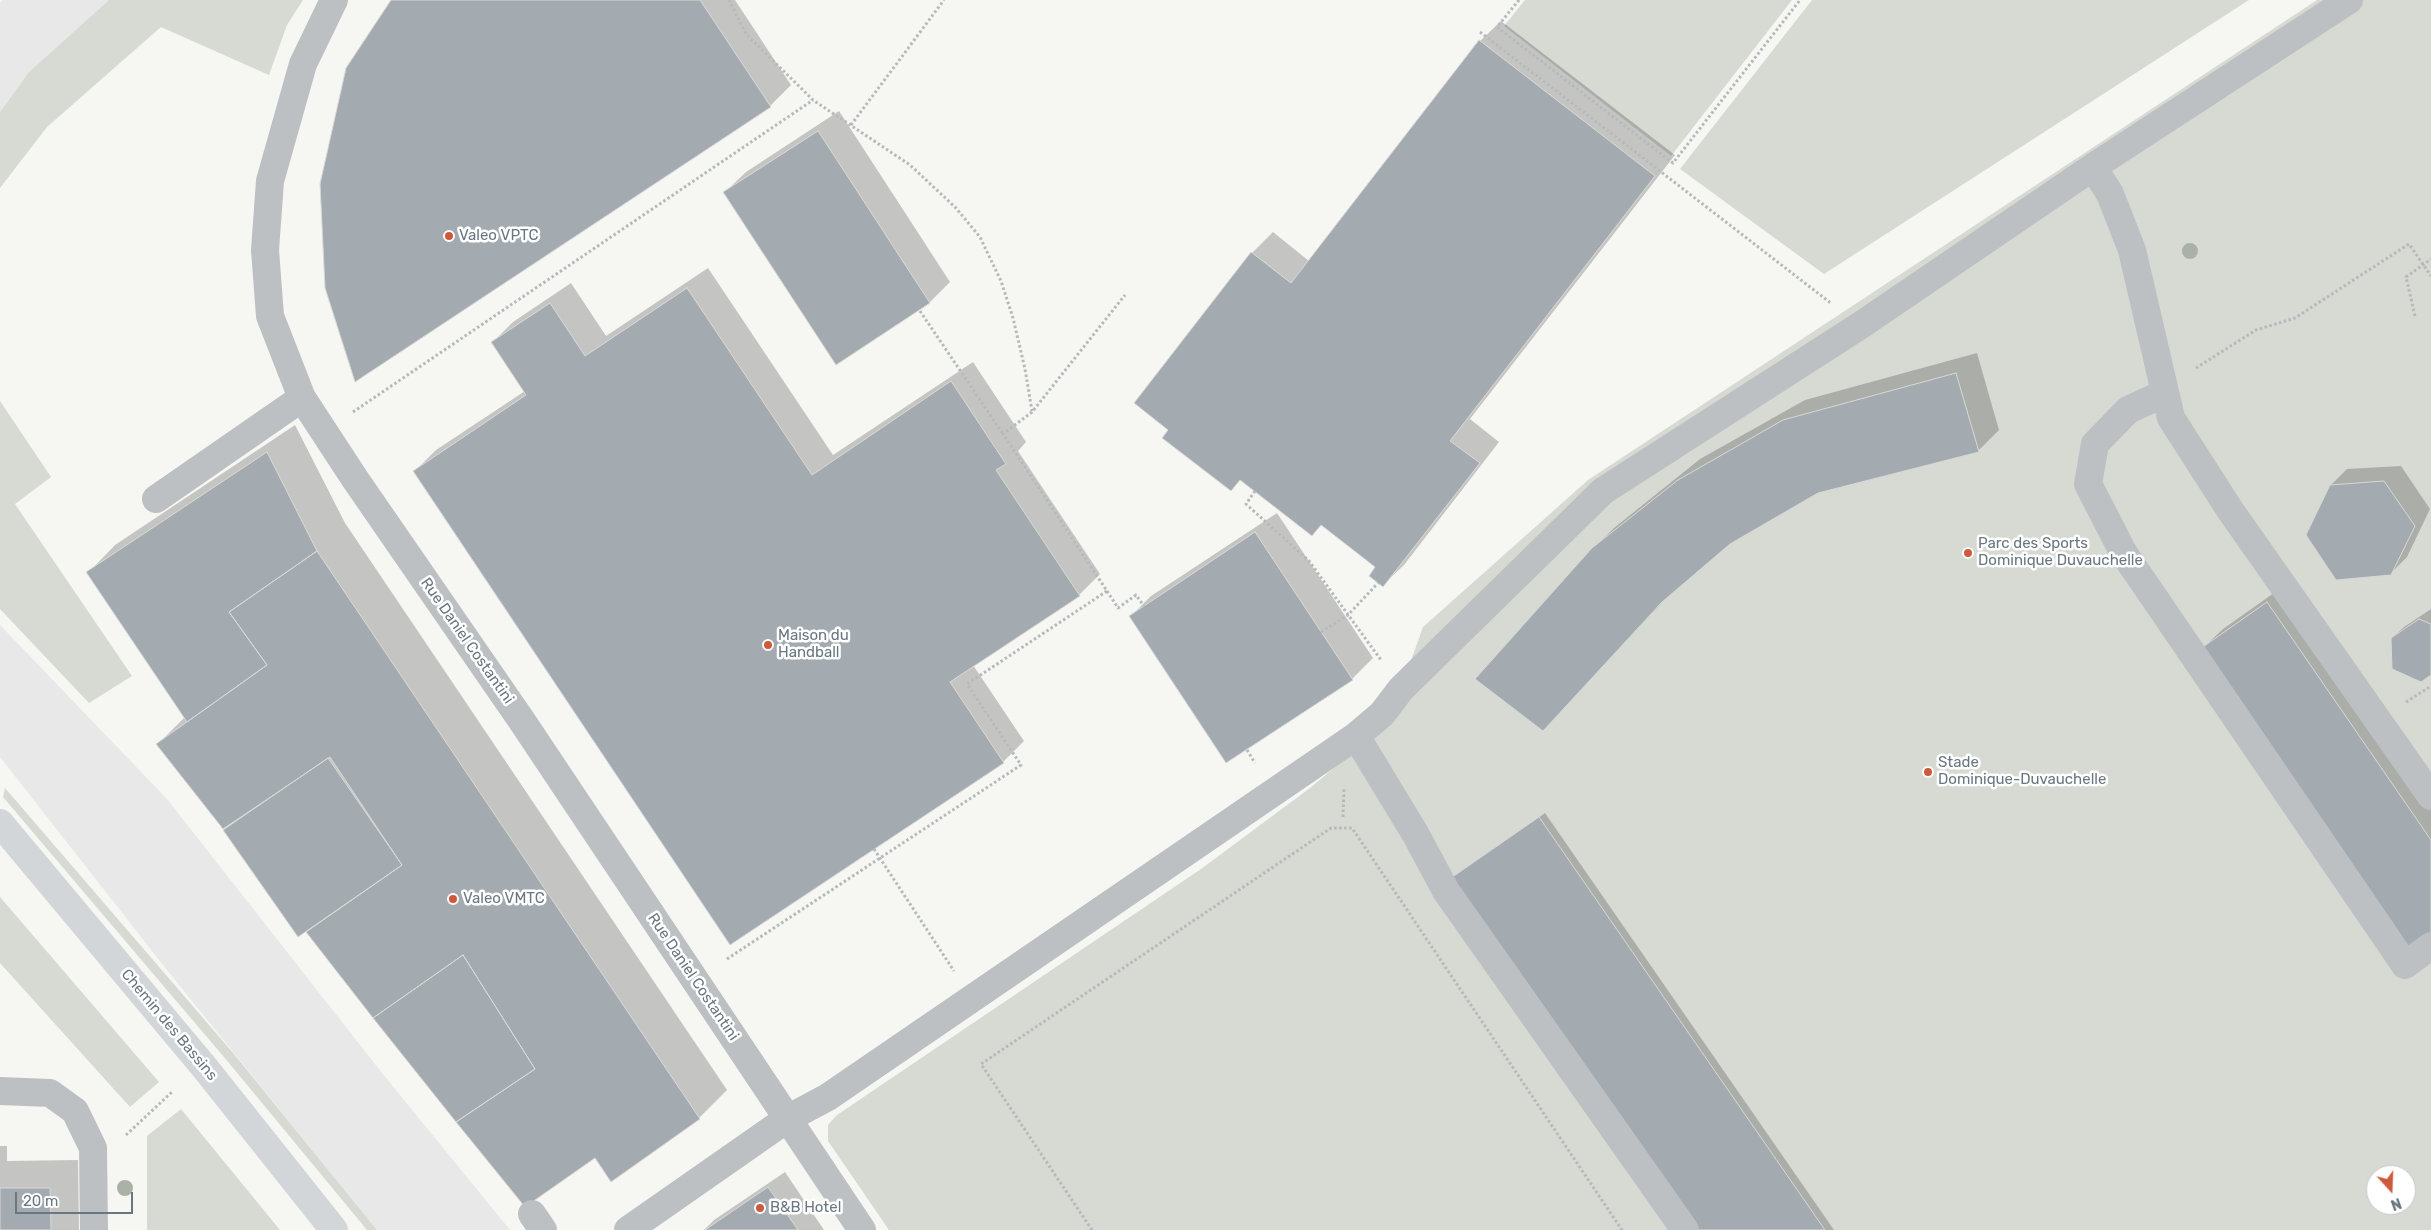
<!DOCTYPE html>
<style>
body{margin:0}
#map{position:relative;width:2431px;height:1230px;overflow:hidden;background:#f6f6f3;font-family:Rubik,sans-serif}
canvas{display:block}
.north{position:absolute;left:2366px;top:1165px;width:50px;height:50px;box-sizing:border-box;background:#fff;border:1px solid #c3c9cd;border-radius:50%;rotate:160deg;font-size:14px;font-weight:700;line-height:20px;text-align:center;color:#697781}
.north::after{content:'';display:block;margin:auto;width:18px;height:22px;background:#cd5a3d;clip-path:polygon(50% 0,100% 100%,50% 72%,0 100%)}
.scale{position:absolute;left:15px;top:1192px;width:118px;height:22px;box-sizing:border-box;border:2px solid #697781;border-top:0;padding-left:6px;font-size:15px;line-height:18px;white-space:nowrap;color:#697781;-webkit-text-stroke:4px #fff;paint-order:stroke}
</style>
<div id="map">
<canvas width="2431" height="1230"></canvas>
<div class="north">N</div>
<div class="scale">20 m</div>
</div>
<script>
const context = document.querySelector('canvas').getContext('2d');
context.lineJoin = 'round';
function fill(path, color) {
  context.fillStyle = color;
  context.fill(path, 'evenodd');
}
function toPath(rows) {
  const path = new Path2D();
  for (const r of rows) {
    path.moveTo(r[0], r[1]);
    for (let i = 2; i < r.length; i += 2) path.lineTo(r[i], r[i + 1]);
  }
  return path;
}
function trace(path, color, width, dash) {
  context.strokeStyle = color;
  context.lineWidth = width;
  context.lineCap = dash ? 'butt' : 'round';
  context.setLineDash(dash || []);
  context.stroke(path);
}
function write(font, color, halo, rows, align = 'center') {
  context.font = font + ' Rubik,sans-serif';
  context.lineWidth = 5;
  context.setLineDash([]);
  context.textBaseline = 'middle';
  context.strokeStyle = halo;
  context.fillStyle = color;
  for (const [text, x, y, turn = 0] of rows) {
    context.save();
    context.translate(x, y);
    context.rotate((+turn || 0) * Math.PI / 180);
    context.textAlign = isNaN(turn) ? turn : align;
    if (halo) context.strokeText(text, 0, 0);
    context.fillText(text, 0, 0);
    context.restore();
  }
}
const built = toPath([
 [3,0,109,0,29,72,0,112,0,3],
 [0,625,167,799,382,1073,510,1230,377,1230,167,970,0,757]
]);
const green = toPath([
 [109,0,303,0,287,25,269,75,161,27,47,127,0,188,0,112,29,72],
 [1525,0,1792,0,1671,156,1504,26],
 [1812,0,2249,0,1824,274,1680,169],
 [2317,0,2431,0,2431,1230,889,1230,828,1141,828,1125,837,1115,1201,869,1310,788,1389,722,1423,627,1588,480],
 [2376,1175,2406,1175,2406,1205,2376,1205],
 [0,401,51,477,15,504,132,676,89,703,0,609],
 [5,788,234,1054,377,1230,367,1230,229,1063,3,797],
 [0,897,159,1082,130,1107,0,963],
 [181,1109,280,1230,147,1230,147,1136]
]);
const shadow = toPath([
 [393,0,735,0,791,85,770,106,356,380],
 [1501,21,1675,155,1470,419,1499,442,1404,565,1383,585,1377,567,1322,525,1312,534,1241,479,1231,489,1170,430,1252,253,1273,232,1309,261,1480,41],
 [839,111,950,282,930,302,837,363,725,192,746,172],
 [708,268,833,455,973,362,1026,442,1018,451,1100,574,1079,595,973,665,1024,741,1003,762,415,471,436,450,525,391,493,342,513,322,571,283,606,336],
 [1977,353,1999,430,1978,451,1817,492,1730,543,1669,595,1543,730,1593,549,1614,528,1700,459,1805,400],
 [295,425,345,523,727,1090,699,1118,595,1157,308,932,313,927,225,830,234,822,158,744,185,717,88,573,115,545],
 [2401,466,2430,509,2407,557,2390,574,2331,485,2347,469],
 [1277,513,1373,658,1352,679,1131,616,1151,596],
 [2288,583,2431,790,2431,936,2202,649,2223,629],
 [2431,609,2431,673,2392,638,2404,627],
 [1545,813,1834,1230,1696,1230,1453,878],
 [0,1146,7,1146,7,1161,78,1160,79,1230,0,1230],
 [785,1172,824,1230,704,1230,714,1220]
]);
const building = toPath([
 [391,0,700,0,771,107,355,382,325,288,320,184,346,68,391,0],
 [1479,40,1655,176,1450,441,1480,463,1383,587,1369,576,1375,567,1321,525,1312,536,1240,480,1231,491,1162,438,1168,430,1134,403,1251,252,1291,283,1479,40],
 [818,131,930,303,836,365,723,192,818,131],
 [687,288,812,475,951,381,1006,464,996,470,1080,596,950,682,1004,763,730,945,413,471,526,395,491,342,550,303,585,356,687,288],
 [1956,373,1979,452,1818,493,1730,544,1662,602,1543,731,1475,679,1592,548,1678,480,1783,420,1956,373],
 [267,452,317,551,229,612,267,665,187,722,86,572,267,452],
 [2384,481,2415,526,2391,575,2336,580,2306,535,2330,485,2384,481],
 [1255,532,1353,680,1226,763,1129,616,1255,532],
 [317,551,700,1119,611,1182,595,1158,525,1207,456,1122,535,1069,463,955,373,1018,306,932,402,865,330,757,223,829,156,744,267,665,229,612,317,551],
 [2267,602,2431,840,2431,938,2411,951,2200,649,2267,602],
 [2419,619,2431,624,2431,675,2421,682,2392,669,2391,638,2419,619],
 [328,758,402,865,298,937,223,830,328,758],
 [1539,817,1825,1230,1695,1230,1451,878,1539,817],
 [463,955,535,1069,456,1122,373,1018,463,955],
 [768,1187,798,1230,705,1230,768,1187],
 [0,1188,50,1188,51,1230,0,1230,0,1188]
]);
const path = toPath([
 [729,0,746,34,813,100,910,165,955,207,980,237,1001,281,1013,318,1025,369,1032,411],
 [1519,0,1497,27,1673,163,1800,0],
 [1480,32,1832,304],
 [851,125,944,0],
 [920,311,1003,434],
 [2415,316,2406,277,2431,259],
 [2196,368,2256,330,2295,318,2409,244,2431,276],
 [353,412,813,100],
 [1255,491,1246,504,1309,561,1381,660],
 [1107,591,1118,608,1136,595,1144,606],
 [1321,632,1348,615,1378,583],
 [2406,702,2431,686],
 [1247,750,1255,763],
 [1343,817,1344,787],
 [874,849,954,971],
 [727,959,1021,765,967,684,1107,591,1003,434,1032,412,1125,295],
 [126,1135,173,1091],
 [1092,1230,981,1064,1331,828,1352,828,1622,1230]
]);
const minor = toPath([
 [334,0,303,64,270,181,265,250,270,316,302,398,355,479,522,721,862,1230],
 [2093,167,2110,194,2132,250,2171,418,2230,510,2431,796],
 [2165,393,2128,410,2095,444,2088,484,2123,552,2405,965,2431,946],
 [156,499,302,398],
 [1356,736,1416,835,1446,891,1685,1230],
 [0,1091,50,1093,75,1111,93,1148,94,1230],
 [532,1214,543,1230],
 [628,1230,787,1119,828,1097,1356,736,1382,714,1401,689,1603,491,1861,325,2093,167,2349,0]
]);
const major = toPath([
 [0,823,205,1068,334,1230]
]);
const trees = [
 [2190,251],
 [125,1188]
];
const markers = [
 [449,236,5,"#cd5a3d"],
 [1968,553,5,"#cd5a3d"],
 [768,645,5,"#cd5a3d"],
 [1928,772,5,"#cd5a3d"],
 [453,899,5,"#cd5a3d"],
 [760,1208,5,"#cd5a3d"]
];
const poiNames = [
 ["Valeo VPTC",459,236],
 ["Parc des Sports",1978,544],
 ["Dominique Duvauchelle",1978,561],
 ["Maison du",778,636],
 ["Handball",778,653],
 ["Stade",1938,763],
 ["Dominique-Duvauchelle",1938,780],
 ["Valeo VMTC",463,899],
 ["B&B Hotel",770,1208]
];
const streetNames = [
 ["Rue Daniel Costantini",467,641,55],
 ["Rue Daniel Costantini",693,977,56],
 ["Chemin des Bassins",169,1025,50]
];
fill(built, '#e7e8e7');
fill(green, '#d6dad3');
fill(shadow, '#0003');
fill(building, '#a4abb0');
trace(building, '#d8d8d6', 1);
trace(path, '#b6b9bc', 3, [2.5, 2.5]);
trace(minor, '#bcc0c3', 28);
trace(major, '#d2d6d9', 28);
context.fillStyle = '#aab1a6';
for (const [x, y] of trees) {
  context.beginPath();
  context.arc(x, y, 8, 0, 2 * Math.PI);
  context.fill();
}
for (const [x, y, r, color] of markers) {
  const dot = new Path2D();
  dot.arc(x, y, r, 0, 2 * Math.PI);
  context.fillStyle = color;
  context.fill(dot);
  trace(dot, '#fff', 2);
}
write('15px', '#697781', '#fff', poiNames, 'left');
write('15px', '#697781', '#fff', streetNames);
</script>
